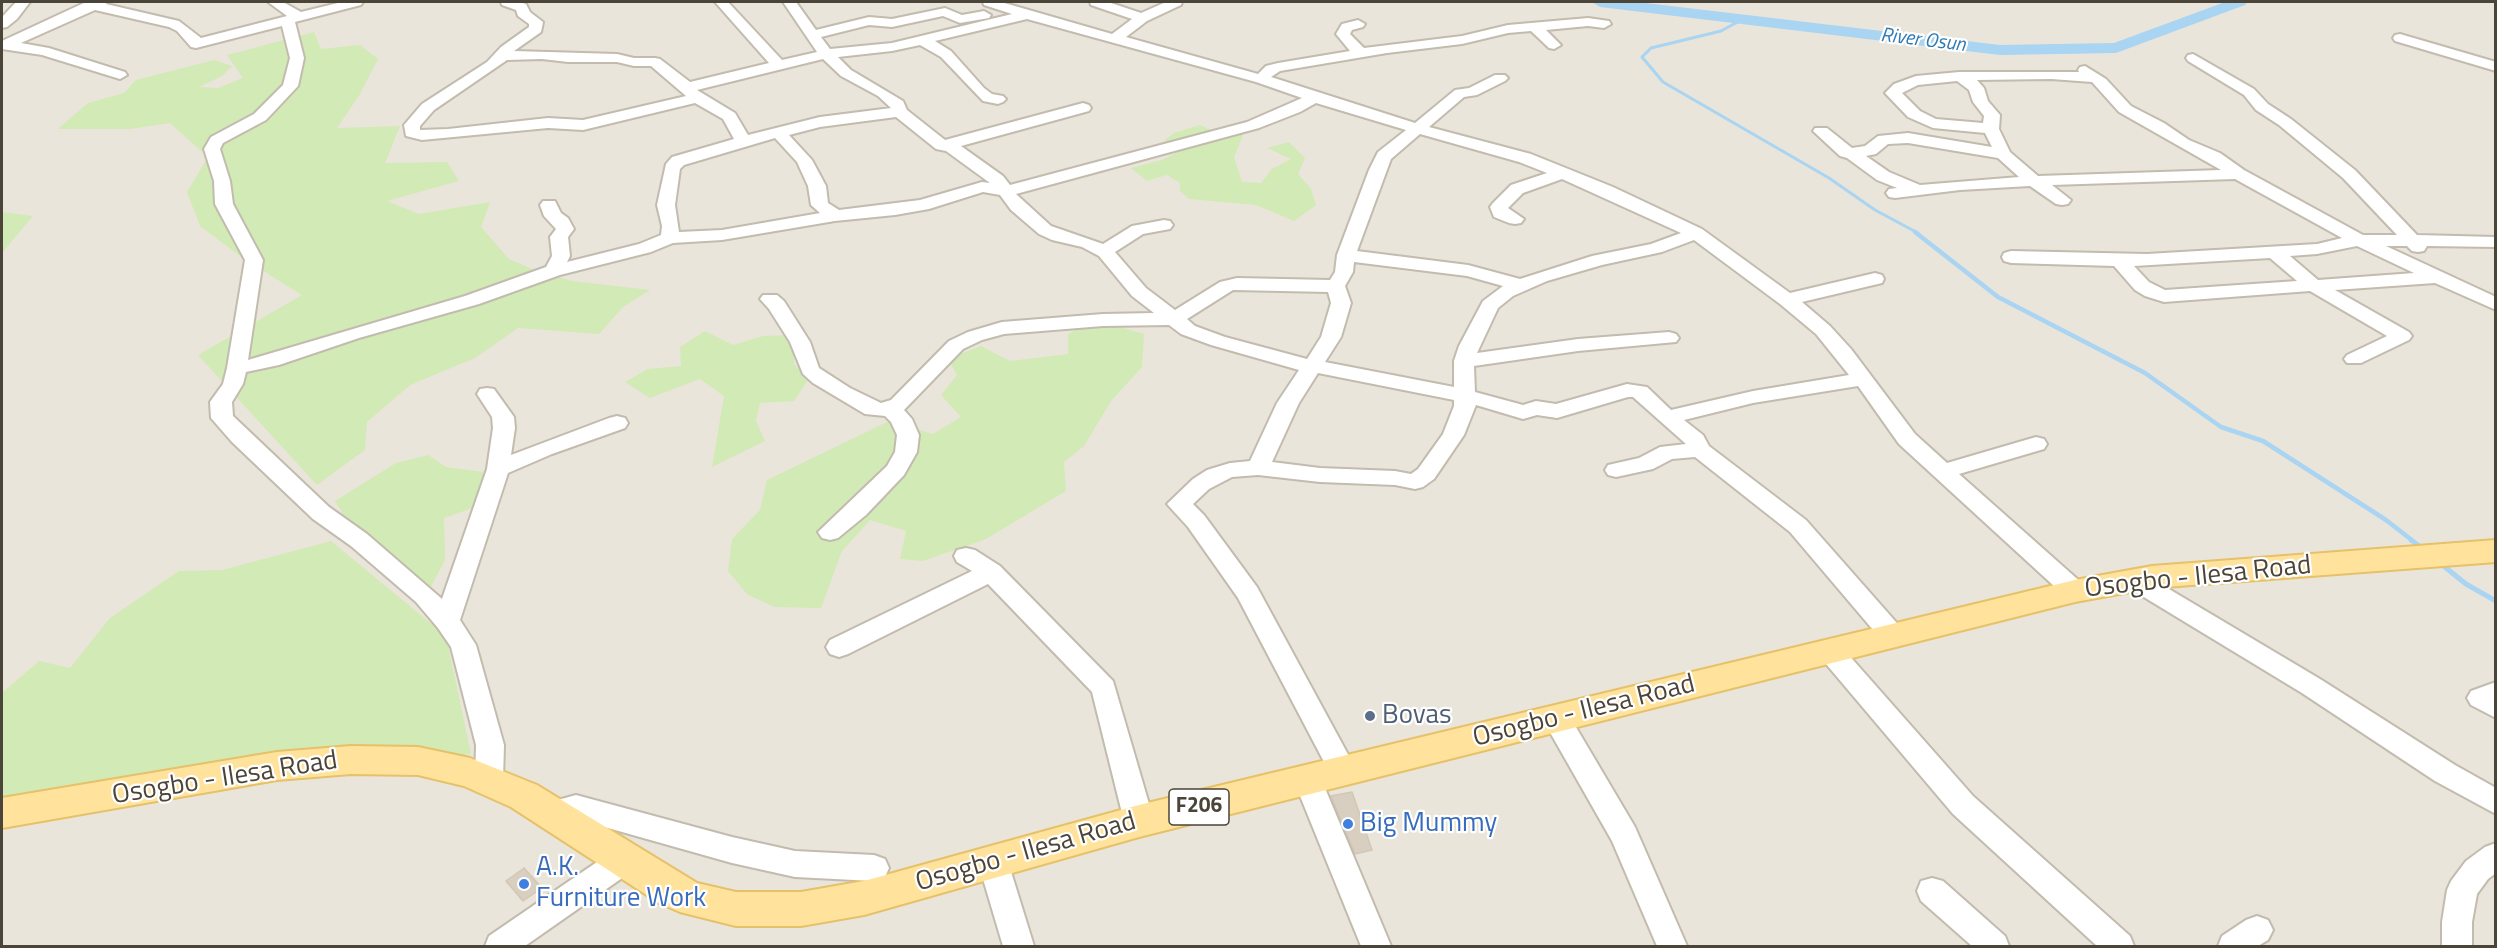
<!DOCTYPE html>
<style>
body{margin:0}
#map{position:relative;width:2497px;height:948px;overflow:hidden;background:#f6f3ec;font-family:"Titillium Web",sans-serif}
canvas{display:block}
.frame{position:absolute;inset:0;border:3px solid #4b4439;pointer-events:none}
</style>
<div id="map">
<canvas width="2497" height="948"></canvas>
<div class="frame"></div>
</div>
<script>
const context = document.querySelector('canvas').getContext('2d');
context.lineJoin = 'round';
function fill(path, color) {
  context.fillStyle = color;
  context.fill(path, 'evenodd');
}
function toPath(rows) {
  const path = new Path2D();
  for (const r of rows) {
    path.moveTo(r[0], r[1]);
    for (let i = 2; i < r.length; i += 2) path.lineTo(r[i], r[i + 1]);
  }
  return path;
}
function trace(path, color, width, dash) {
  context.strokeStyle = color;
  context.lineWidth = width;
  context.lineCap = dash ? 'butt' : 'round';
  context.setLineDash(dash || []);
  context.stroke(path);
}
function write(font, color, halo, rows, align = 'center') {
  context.font = font + ' "Titillium Web",sans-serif';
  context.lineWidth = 4.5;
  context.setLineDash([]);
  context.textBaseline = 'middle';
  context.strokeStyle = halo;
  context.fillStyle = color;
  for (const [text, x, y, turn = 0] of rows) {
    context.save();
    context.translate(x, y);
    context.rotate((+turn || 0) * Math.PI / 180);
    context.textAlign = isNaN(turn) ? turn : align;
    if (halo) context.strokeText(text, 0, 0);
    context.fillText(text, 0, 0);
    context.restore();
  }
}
const residential = toPath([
 [2,2,2495,2,2495,946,2,946]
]);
const green = toPath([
 [314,32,321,49,360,45,378,59,360,94,337,128,400,126,385,163,447,162,459,181,387,201,419,214,490,202,481,227,509,259,537,271,572,281,650,290,623,307,599,334,518,328,475,358,410,385,367,422,365,450,317,485,198,355,302,295,244,259,200,226,187,192,208,157,170,123,130,129,58,129,88,103,124,93,136,80,214,60,232,66,222,76,199,87,218,88,243,78,227,55],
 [1200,125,1219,134,1243,135,1234,157,1242,182,1261,183,1272,169,1291,159,1267,148,1289,142,1305,158,1298,174,1311,189,1316,205,1294,221,1256,205,1189,199,1180,191,1180,183,1167,175,1147,181,1131,168,1162,160,1178,152,1165,140,1174,133],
 [2,212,33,216,2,253],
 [1086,325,1117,326,1144,334,1142,367,1111,401,1084,446,1064,462,1066,491,986,539,923,561,900,559,906,531,870,520,842,551,821,608,774,607,747,594,728,571,732,539,760,510,767,480,889,421,933,434,961,417,941,395,957,375,948,359,981,346,1010,361,1068,354,1068,334],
 [705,331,733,345,763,336,794,335,794,364,808,380,794,401,760,403,756,421,765,441,712,467,724,396,700,379,650,398,625,382,648,369,681,366,680,347],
 [428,455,446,467,483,472,490,502,444,518,445,560,426,596,359,539,335,501,396,463],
 [331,541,446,636,471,754,2,807,2,693,39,661,70,668,110,618,179,571,222,570]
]);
const streamFar2 = toPath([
 [1743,19,1721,31,1651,48,1642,57,1663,82,1829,178,1875,210,1918,233]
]);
const streamFar1 = toPath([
 [1915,232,1998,297,2145,373,2221,427,2263,441,2386,520,2413,541]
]);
const stream = toPath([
 [2411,540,2423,549],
 [2441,564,2466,584,2496,601]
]);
const river = toPath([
 [1592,2,1637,2,2000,45,2114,43,2225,2,2247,2,2245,5,2116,53,2000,55,1600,7,1592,2]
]);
const building = toPath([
 [1352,792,1372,850,1355,854,1331,796,1352,792],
 [524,868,542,888,523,901,506,881,524,868]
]);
const minor = toPath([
 [16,2,30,2,17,19,7,27,2,28,2,17,16,2],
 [86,2,107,2,106,4,179,21,201,38,287,16,268,2,283,2,301,12,342,2,363,2,361,5,295,22,304,58,298,86,266,120,223,143,220,149,230,181,233,204,263,260,248,360,465,296,546,267,552,256,550,237,556,229,544,216,540,205,543,201,555,201,561,213,568,218,574,229,568,237,570,256,567,262,639,244,661,235,662,226,657,205,666,164,672,157,734,139,723,119,695,103,583,130,548,128,422,140,406,136,404,125,422,104,487,62,501,47,529,27,529,24,518,16,516,10,502,5,501,2,519,2,526,4,530,12,543,22,541,32,514,51,617,54,634,58,655,58,660,59,690,82,769,63,715,2,728,2,782,60,817,52,783,2,796,2,816,30,869,17,892,19,945,8,962,15,984,11,991,15,989,18,960,23,943,16,892,27,869,25,821,37,830,49,892,43,1012,14,984,5,983,2,1001,2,1112,34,1132,19,1091,5,1090,2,1108,2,1141,13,1166,2,1182,2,1181,5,1147,21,1126,37,1258,74,1266,66,1278,63,1350,51,1336,34,1342,24,1358,20,1365,24,1363,27,1352,30,1350,34,1364,48,1462,36,1508,25,1588,18,1609,21,1611,24,1604,28,1588,26,1546,30,1561,45,1554,49,1549,48,1531,31,1508,33,1462,44,1387,53,1280,71,1271,77,1415,123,1455,90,1469,88,1495,75,1505,75,1508,78,1505,81,1477,95,1464,97,1429,127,1531,154,1613,187,1702,229,1790,293,1875,273,1882,275,1884,279,1882,283,1802,302,1830,326,1851,349,1915,434,1947,463,2036,437,2044,439,2047,444,2044,449,1959,474,2084,585,2087,591,2084,597,2075,600,2066,597,1899,444,1858,386,1753,403,1684,420,1703,435,1709,446,1806,520,1903,630,1907,637,1903,644,1894,647,1885,644,1790,532,1695,457,1672,459,1653,469,1616,477,1608,475,1605,470,1608,465,1639,458,1660,447,1686,444,1633,397,1628,397,1557,418,1537,415,1523,419,1476,405,1464,435,1434,479,1423,487,1415,489,1395,485,1320,482,1258,475,1232,477,1209,489,1193,504,1204,515,1257,587,1357,771,1353,779,1343,783,1333,779,1238,598,1188,527,1167,504,1193,479,1207,470,1230,463,1250,461,1277,403,1299,370,1211,345,1181,334,1169,325,1103,326,1004,334,982,340,963,349,904,410,912,419,919,435,917,452,904,475,866,515,838,538,830,540,822,538,818,532,887,466,895,452,897,435,891,422,885,416,865,414,813,383,803,374,790,342,769,309,760,299,763,295,777,295,784,301,810,342,819,368,850,388,881,403,891,400,949,341,968,332,1002,322,1103,314,1154,313,1132,296,1099,256,1082,247,1052,240,1039,234,1011,210,1000,195,983,192,929,209,895,215,835,221,722,240,673,243,651,252,560,275,479,304,359,338,279,365,246,372,243,384,232,402,233,416,329,507,367,534,442,599,487,469,493,428,492,417,477,394,480,389,487,388,494,389,514,417,515,428,511,455,609,418,617,416,625,418,628,423,625,428,552,454,508,473,460,620,476,645,504,745,503,780,499,788,489,792,479,788,475,780,476,745,451,647,438,628,416,602,351,546,313,519,232,442,211,418,210,402,223,384,227,368,245,260,215,204,214,181,204,149,211,137,254,114,283,85,290,58,282,26,196,48,191,47,177,31,169,27,95,10,21,43,49,48,125,72,127,75,120,79,42,55,2,49,2,41,86,2],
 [1027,19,1256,82,1302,98,1247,122,1010,185,1003,176,961,146,1089,111,1091,108,1089,105,1083,103,945,140,907,110,903,101,851,70,838,57,892,51,920,45,941,57,983,101,998,104,1003,102,1006,99,1003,96,992,94,984,88,951,51,935,41,1027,19],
 [542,59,568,62,617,62,634,66,651,66,686,96,583,120,548,118,448,129,420,130,420,126,434,110,507,60,542,59],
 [823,59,841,76,878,96,891,108,820,117,748,135,735,113,697,90,823,59],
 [1316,103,1406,130,1378,152,1369,170,1337,255,1335,272,1330,280,1237,278,1220,282,1175,310,1146,288,1115,252,1143,234,1170,229,1173,225,1170,221,1164,220,1132,226,1103,244,1051,226,1016,194,1259,128,1300,112,1316,103],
 [896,117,936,149,946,151,990,183,982,182,920,200,839,210,828,203,826,186,812,160,789,135,820,127,896,117],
 [1420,134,1519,162,1547,173,1511,185,1493,203,1490,207,1494,217,1509,223,1515,224,1521,223,1524,219,1508,208,1523,193,1562,179,1681,233,1651,244,1592,256,1520,279,1468,265,1357,251,1391,159,1420,134],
 [775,138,797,162,808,186,811,205,820,213,722,230,679,232,675,205,680,169,684,165,775,138],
 [1694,240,1780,304,1816,334,1849,375,1753,391,1671,410,1647,387,1627,384,1556,404,1536,401,1523,405,1475,392,1474,366,1578,351,1676,342,1679,338,1676,334,1669,332,1578,339,1477,353,1498,308,1513,296,1547,281,1602,265,1662,252,1694,240],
 [1354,262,1467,276,1503,286,1483,301,1459,346,1454,361,1454,387,1325,362,1341,337,1351,303,1345,286,1353,272,1354,262],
 [1233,290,1328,292,1331,303,1321,337,1307,359,1225,337,1195,326,1187,319,1233,290],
 [1318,373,1454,400,1454,406,1443,434,1418,469,1411,474,1395,471,1320,468,1272,462,1299,403,1318,373],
 [2400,34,2496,62,2496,71,2395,41,2393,38,2395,35,2400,34],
 [2193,54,2254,89,2268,104,2291,119,2355,170,2417,235,2496,237,2496,247,2427,246,2424,251,2418,252,2412,251,2407,246,2386,246,2496,297,2496,310,2435,283,2335,290,2409,332,2412,336,2409,340,2361,363,2347,363,2344,359,2347,355,2387,336,2310,291,2164,302,2145,296,2135,290,2114,266,2011,263,2004,261,2002,257,2004,253,2011,251,2147,254,2317,244,2342,238,2235,179,2052,185,2071,200,2068,204,2062,205,2056,204,2030,186,1960,190,1895,198,1889,197,1886,193,1889,189,1897,188,1877,180,1847,158,1840,156,1813,131,1815,128,1827,128,1852,148,1865,146,1878,136,1908,133,1992,147,1985,133,1933,128,1908,117,1885,93,1894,84,1916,76,1959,72,2079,72,2078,70,2080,67,2085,66,2106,79,2131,106,2164,123,2189,140,2220,153,2244,170,2363,235,2397,235,2343,178,2279,125,2256,110,2244,95,2188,61,2186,58,2188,55,2193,54],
 [2051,79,2092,82,2119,112,2221,170,2038,176,2010,152,1999,129,2000,115,1988,101,1984,88,1977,80,2051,79],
 [1957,81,1969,90,1973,102,1984,116,1983,123,1936,119,1920,111,1902,93,1918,85,1957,81],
 [1908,143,1998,158,2019,177,1920,185,1889,172,1866,156,1876,154,1888,144,1908,143],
 [2357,246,2414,273,2318,280,2290,256,2317,254,2357,246],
 [2270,258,2297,281,2165,290,2149,282,2134,266,2270,258],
 [966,548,975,550,1000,566,1113,681,1154,821,1149,830,1139,833,1129,830,1124,821,1092,692,988,584,848,654,839,657,830,654,826,647,830,640,972,571,957,562,954,556,957,550,966,548],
 [2133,570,2142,573,2320,679,2455,765,2496,788,2496,814,2435,781,2302,693,2124,585,2121,579,2124,573,2133,570],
 [1830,641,1839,644,1973,796,2130,936,2134,946,2097,946,1953,814,1821,658,1817,651,1821,644,1830,641],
 [2496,682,2496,718,2471,705,2467,698,2471,691,2496,682],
 [1557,709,1567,712,1635,827,1687,946,1657,946,1612,841,1543,720,1547,712,1557,709],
 [1308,769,1318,773,1322,781,1391,946,1361,946,1294,781,1298,773,1308,769],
 [576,795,732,837,795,851,874,855,885,859,889,868,885,877,874,881,795,877,732,863,576,819,553,825,543,822,539,813,543,804,576,795],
 [2496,843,2496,873,2488,879,2477,894,2472,922,2472,946,2442,946,2442,922,2447,890,2451,881,2466,861,2485,847,2496,843],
 [624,847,635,851,639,860,635,869,525,946,485,946,489,936,613,851,624,847],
 [993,849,1004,853,1008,862,1034,946,1003,946,978,862,982,853,993,849],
 [1932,878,1943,881,2005,936,2009,946,1972,946,1921,901,1917,891,1921,881,1932,878],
 [2257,916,2268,920,2273,930,2268,940,2258,946,2218,946,2222,936,2246,920,2257,916]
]);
const major = toPath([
 [2496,540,2496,562,2152,588,2075,602,1139,837,864,915,801,926,736,926,680,912,659,903,511,807,464,786,418,775,351,774,277,780,2,828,2,798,277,752,351,746,418,747,470,758,537,785,697,883,736,892,801,892,864,881,1139,805,2075,580,2152,566,2496,540]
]);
const markers = [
 [1370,716,6,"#5c6f8a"],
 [1348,824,6,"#3f7fe0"],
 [524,884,6,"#3f7fe0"]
];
const farWaternames = [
 ["River Osun",1923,41,7]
];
const shields = [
 [1199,807,60]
];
const shieldNames = [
 ["F206",1199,807]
];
const nearStreetnames = [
 ["Osogbo - Ilesa Road",2198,578,-6],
 ["Osogbo - Ilesa Road",1584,712,-14],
 ["Osogbo - Ilesa Road",225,779,-9],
 ["Osogbo - Ilesa Road",1026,853,-16]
];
const nearServicenames = [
 ["Bovas",1382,716]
];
const nearShopnames = [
 ["Big Mummy",1360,824],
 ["A.K.",536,868],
 ["Furniture Work",536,899]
];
fill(residential, '#eae5da');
fill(green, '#d2eab5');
trace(streamFar2, '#a9d4f2', 3);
trace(streamFar1, '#a9d4f2', 4.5);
trace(stream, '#a9d4f2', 5);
fill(river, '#a9d4f2');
fill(building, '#d8cfc1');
trace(building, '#d3c7b4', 1.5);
trace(minor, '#c2bbae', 4);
trace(major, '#e6c16a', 4);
fill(minor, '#fff');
fill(major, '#ffe39c');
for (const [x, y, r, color] of markers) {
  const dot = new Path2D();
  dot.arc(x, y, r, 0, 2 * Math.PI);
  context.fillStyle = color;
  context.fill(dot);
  trace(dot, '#fff', 2);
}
write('italic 20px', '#2e7ab2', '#fff', farWaternames);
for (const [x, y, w] of shields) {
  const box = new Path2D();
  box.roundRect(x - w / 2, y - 18, w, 36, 4.5);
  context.fillStyle = '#fff';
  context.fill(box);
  trace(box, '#4b4439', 1.5);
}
write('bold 21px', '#4b4439', null, shieldNames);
write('27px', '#4b4439', '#fff', nearStreetnames);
write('27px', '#4e5e75', '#fff', nearServicenames, 'left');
write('27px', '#366cbe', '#fff', nearShopnames, 'left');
</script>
